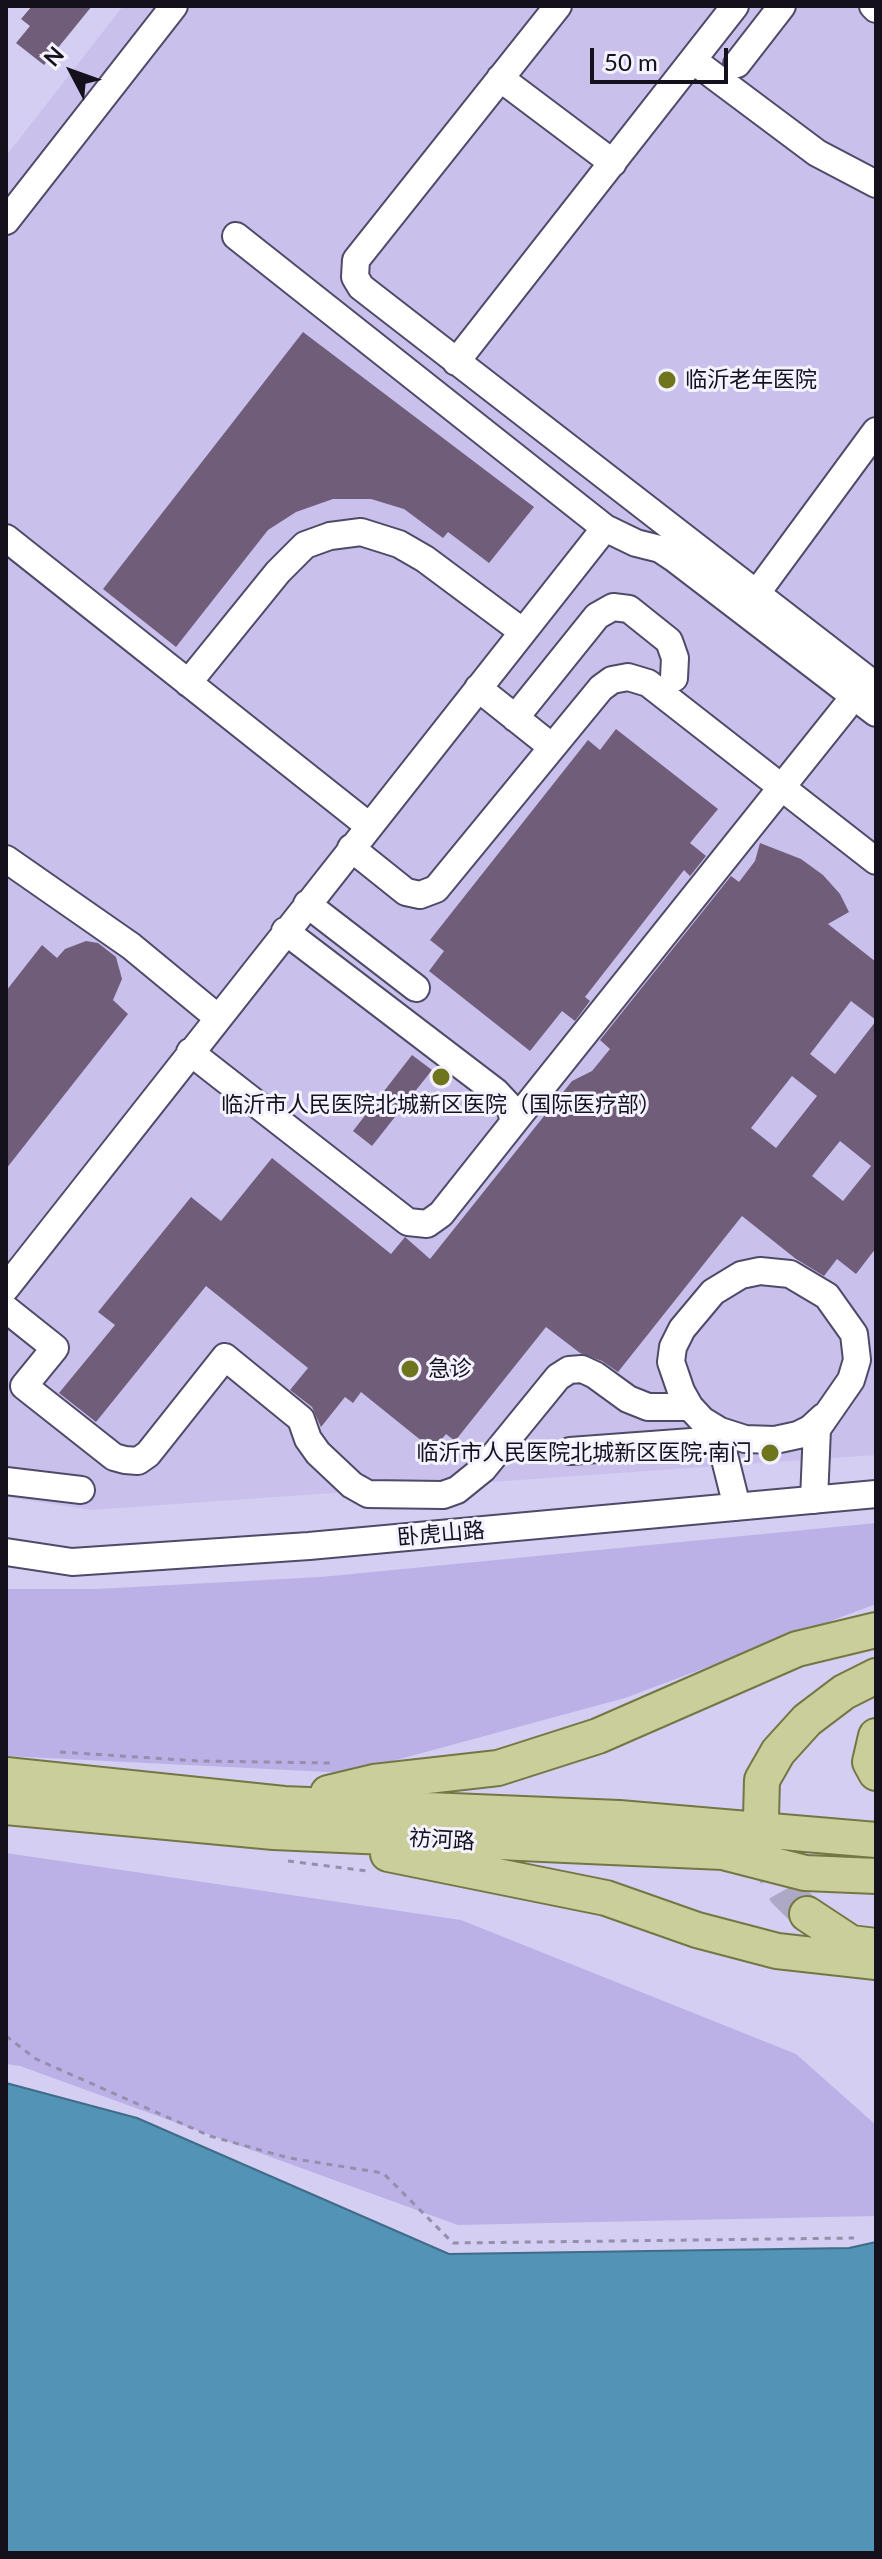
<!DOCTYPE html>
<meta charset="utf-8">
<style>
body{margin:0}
#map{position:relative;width:882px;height:2559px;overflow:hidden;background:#d4cef2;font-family:Lato,sans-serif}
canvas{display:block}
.frame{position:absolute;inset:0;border:8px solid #14111d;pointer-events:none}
.north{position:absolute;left:32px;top:32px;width:80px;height:80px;-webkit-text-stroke:6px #f4f2fe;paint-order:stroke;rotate:311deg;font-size:22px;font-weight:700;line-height:32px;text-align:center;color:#14111d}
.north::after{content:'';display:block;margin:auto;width:28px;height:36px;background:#14111d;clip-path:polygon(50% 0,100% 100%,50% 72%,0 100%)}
.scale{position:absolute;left:590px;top:48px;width:138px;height:36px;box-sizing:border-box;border:4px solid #14111d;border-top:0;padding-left:10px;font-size:24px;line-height:28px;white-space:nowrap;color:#14111d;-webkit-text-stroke:6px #f4f2fe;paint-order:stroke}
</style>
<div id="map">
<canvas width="882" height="2559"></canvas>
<div class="frame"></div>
<div class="north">N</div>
<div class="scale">50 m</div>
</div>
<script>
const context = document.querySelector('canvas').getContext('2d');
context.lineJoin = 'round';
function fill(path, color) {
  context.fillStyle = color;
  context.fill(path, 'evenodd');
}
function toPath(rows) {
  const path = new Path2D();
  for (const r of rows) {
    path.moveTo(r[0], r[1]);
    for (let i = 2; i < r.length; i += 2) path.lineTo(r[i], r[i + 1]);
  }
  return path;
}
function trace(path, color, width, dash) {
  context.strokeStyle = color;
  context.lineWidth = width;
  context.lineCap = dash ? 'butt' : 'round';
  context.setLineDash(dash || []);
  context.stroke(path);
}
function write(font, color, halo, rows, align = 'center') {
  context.font = font + ' Lato,"Noto Sans SC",sans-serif';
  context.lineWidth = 6;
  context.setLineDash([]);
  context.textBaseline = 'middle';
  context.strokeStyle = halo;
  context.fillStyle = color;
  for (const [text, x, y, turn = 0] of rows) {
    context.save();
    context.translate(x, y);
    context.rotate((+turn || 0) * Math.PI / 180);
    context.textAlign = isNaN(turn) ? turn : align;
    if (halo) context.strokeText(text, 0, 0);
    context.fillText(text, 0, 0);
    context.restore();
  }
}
const built = toPath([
 [123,6,876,6,876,1455,91,1510,6,1497,6,156]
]);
const green = toPath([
 [876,1523,876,1604,625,1698,348,1773,6,1756,6,1589,96,1589,321,1577],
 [6,1853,461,1920,796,2054,876,2125,876,2216,458,2225,20,2066,6,2064]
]);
const water = toPath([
 [6,2083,137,2118,449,2254,849,2248,876,2242,876,2553,6,2553,6,2083]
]);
const building = toPath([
 [32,6,92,6,44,65,16,43,30,26,21,19],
 [303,332,534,507,489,563,448,532,443,538,404,509,371,499,333,499,296,512,268,530,176,647,103,589],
 [616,729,718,809,690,843,706,856,690,876,684,870,585,997,590,1001,575,1021,562,1011,530,1051,429,971,444,951,430,940,588,740,600,750],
 [760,843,801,859,823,875,840,894,849,912,828,924,876,962,876,1020,851,1001,810,1054,835,1074,876,1021,876,1248,856,1274,837,1259,824,1276,796,1259,742,1216,618,1372,602,1361,580,1353,546,1327,455,1441,446,1434,433,1450,361,1392,353,1403,345,1397,321,1427,312,1407,290,1390,308,1368,206,1286,96,1422,59,1393,115,1325,98,1312,191,1197,221,1221,272,1158,391,1254,405,1237,430,1259,572,1081,592,1071,610,1049,600,1040,731,876,739,882,755,861],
 [792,1076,817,1096,776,1148,751,1128],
 [840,1141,871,1166,843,1201,812,1176],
 [86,941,98,943,116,957,122,979,113,1000,128,1014,6,1169,6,991,42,945,57,958,65,949],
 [412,1055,432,1070,372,1146,353,1131]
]);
const majorTunnel = toPath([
 [762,1845,762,1851,785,1892,807,1914]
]);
const path = toPath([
 [60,1752,198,1761,332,1763],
 [288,1861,368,1871],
 [6,2036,36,2059,210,2136,289,2158,383,2173,453,2243,854,2238]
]);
const minor = toPath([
 [558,6,356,260,355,277,361,287,876,686],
 [873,6,876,9],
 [694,61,817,153,876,184],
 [737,64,782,6],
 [500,78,613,163],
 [6,221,174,6],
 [236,236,605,528],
 [456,362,735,6],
 [6,538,369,826],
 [756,594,876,431],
 [188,683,278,572,305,545,330,536,361,532,399,544,425,559,523,632],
 [478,688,552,747],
 [515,718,597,616,613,607,629,609,669,641,675,658,674,678],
 [351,848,406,892,420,895,436,889,601,688,612,680,628,677,648,683,876,861],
 [6,859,131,946,217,1017],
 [307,904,416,988],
 [190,1052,408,1222,427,1224,441,1214,514,1122,510,1107,496,1092,285,931],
 [514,1122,845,708],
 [6,1288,605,528,636,543,660,549,675,559,876,713],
 [6,1309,55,1348,24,1386,114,1457,125,1460,138,1461,148,1454,225,1357,301,1419,308,1439,318,1453,352,1485,368,1494,443,1495,457,1490,483,1469,558,1377,569,1370,582,1369,595,1375,628,1399,648,1407,690,1407],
 [570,1451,705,1441,718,1446,724,1455,737,1507],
 [6,1481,81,1490],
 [814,1500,817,1429,851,1380,857,1360,854,1334,827,1296,790,1274,760,1271,741,1275,713,1292,682,1329,673,1347,671,1362,681,1391,690,1407,702,1420,720,1431,745,1439,775,1440,798,1435,810,1429,823,1417],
 [6,1552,72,1562,309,1546,876,1494]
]);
const major = toPath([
 [876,1736,870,1762,876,1773],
 [6,1775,284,1804,619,1818,876,1840],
 [328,1793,374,1782,498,1768,598,1736,797,1649,876,1630],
 [6,1807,274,1832,723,1852,805,1873,876,1876],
 [761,1817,762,1780,778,1752,807,1720,844,1692,876,1676],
 [388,1854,606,1898,697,1930,777,1951,876,1962],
 [807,1914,851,1943,876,1946]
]);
const markers = [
 [667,380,10,"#6f751d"],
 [441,1077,10,"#6f751d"],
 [410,1369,10,"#6f751d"],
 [770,1453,10,"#6f751d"]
];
const poiNames = [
 ["临沂老年医院",685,380],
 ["临沂市人民医院北城新区医院（国际医疗部）",441,1105,"center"],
 ["急诊",428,1369],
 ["临沂市人民医院北城新区医院·南门",752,1453,"right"]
];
const streetNames = [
 ["卧虎山路",441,1534,-5],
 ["祊河路",442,1840,3]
];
fill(built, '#c9c1ec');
fill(green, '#bcb1e7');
fill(water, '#5293b6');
trace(water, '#3f6c88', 2);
fill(building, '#705d7a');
trace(majorTunnel, '#aea8c7', 34, [34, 17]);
trace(minor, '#504a69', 30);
trace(major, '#747743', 38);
trace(path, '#948fab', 3, [6, 6]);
trace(minor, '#fff', 26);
trace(major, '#cace9a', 34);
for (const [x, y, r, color] of markers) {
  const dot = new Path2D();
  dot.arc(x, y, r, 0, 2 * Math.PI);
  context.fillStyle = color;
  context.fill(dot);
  trace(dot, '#f4f2fe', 3);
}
write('22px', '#14111d', '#f4f2fe', poiNames, 'left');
write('22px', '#14111d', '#f4f2fe', streetNames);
</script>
